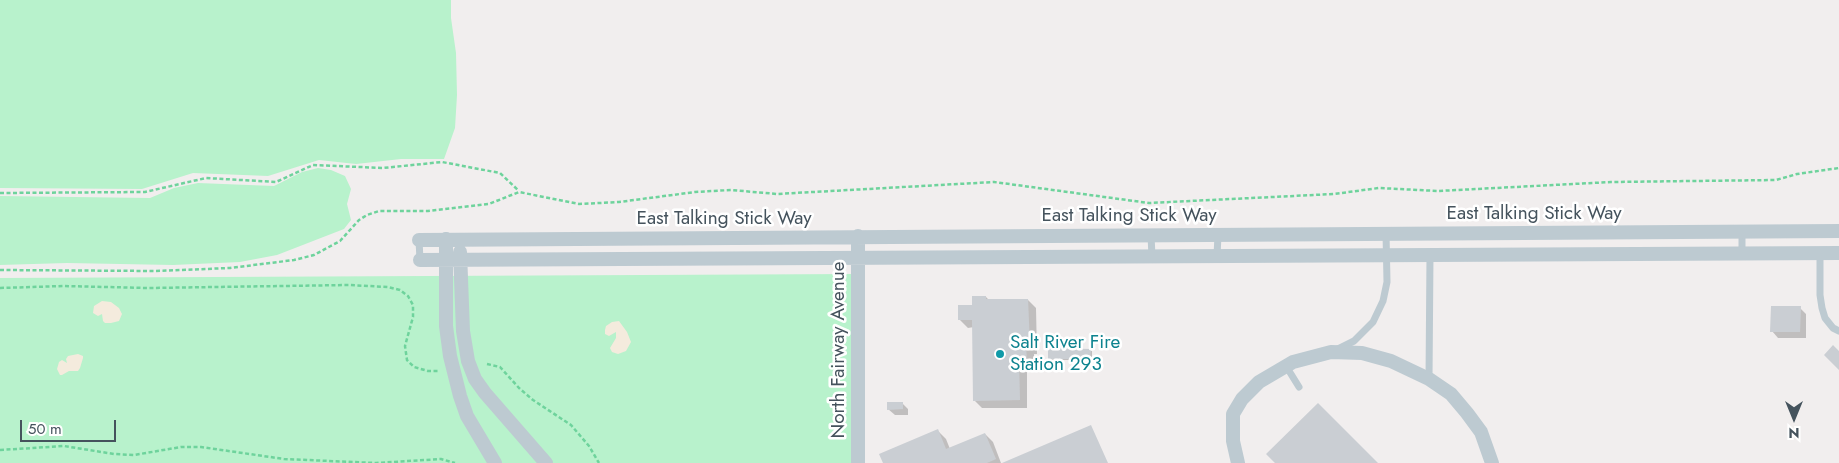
<!DOCTYPE html>
<style>
body{margin:0}
#map{position:relative;width:1839px;height:463px;overflow:hidden;background:#f1eeee;font-family:Jost,sans-serif}
canvas{display:block}
.north{position:absolute;left:1769px;top:393px;width:50px;height:50px;-webkit-text-stroke:4px #fff;paint-order:stroke;rotate:180deg;font-size:14px;font-weight:700;line-height:20px;text-align:center;color:#45535d}
.north::after{content:'';display:block;margin:auto;width:18px;height:22px;background:#45535d;clip-path:polygon(50% 0,100% 100%,50% 72%,0 100%)}
.scale{position:absolute;left:20px;top:420px;width:96px;height:22px;box-sizing:border-box;border:2px solid #45535d;border-top:0;padding-left:6px;font-size:15px;line-height:18px;white-space:nowrap;color:#45535d;-webkit-text-stroke:4px #fff;paint-order:stroke}
</style>
<div id="map">
<canvas width="1839" height="463"></canvas>
<div class="north">N</div>
<div class="scale">50 m</div>
</div>
<script>
const context = document.querySelector('canvas').getContext('2d');
context.lineJoin = 'round';
function fill(path, color) {
  context.fillStyle = color;
  context.fill(path, 'evenodd');
}
function toPath(rows) {
  const path = new Path2D();
  for (const r of rows) {
    path.moveTo(r[0], r[1]);
    for (let i = 2; i < r.length; i += 2) path.lineTo(r[i], r[i + 1]);
  }
  return path;
}
function trace(path, color, width, dash) {
  context.strokeStyle = color;
  context.lineWidth = width;
  context.lineCap = dash ? 'butt' : 'round';
  context.setLineDash(dash || []);
  context.stroke(path);
}
function write(font, color, halo, rows, align = 'center') {
  context.font = font + ' Jost,sans-serif';
  context.lineWidth = 5;
  context.setLineDash([]);
  context.textBaseline = 'middle';
  context.strokeStyle = halo;
  context.fillStyle = color;
  for (const [text, x, y, turn = 0] of rows) {
    context.save();
    context.translate(x, y);
    context.rotate((+turn || 0) * Math.PI / 180);
    context.textAlign = isNaN(turn) ? turn : align;
    if (halo) context.strokeText(text, 0, 0);
    context.fillText(text, 0, 0);
    context.restore();
  }
}
const green = toPath([
 [0,0,451,0,451,18,456,53,457,95,455,128,444,159,401,159,356,164,319,160,268,176,193,173,142,189,0,188],
 [318,168,331,170,345,176,351,189,347,204,351,220,344,229,277,255,240,262,173,265,67,263,0,265,0,196,150,198,174,188,198,183,274,186,302,172],
 [856,274,860,463,0,463,0,278]
]);
const sand = toPath([
 [102,301,111,302,119,308,122,314,119,321,111,323,105,323,103,321,102,314,98,316,93,313,94,306],
 [619,321,627,332,631,342,626,351,618,354,612,352,610,348,616,338,616,332,609,336,605,334,605,330,606,326,612,322],
 [78,354,83,356,83,358,80,368,78,371,69,371,62,375,60,375,57,369,59,362,62,360,67,363,66,359,68,356]
]);
const shadow = toPath([
 [986,297,989,300,1028,300,1036,308,1037,354,1034,354,1034,369,1027,369,1027,408,982,408,974,400,974,327,968,328,959,319],
 [1800,308,1806,314,1806,338,1778,338,1772,331],
 [1090,350,1092,351,1092,360,1050,360,1049,358],
 [902,403,908,409,908,415,895,415,888,409],
 [938,431,946,439,950,449,985,434,993,442,1001,463,884,463]
]);
const building = toPath([
 [972,296,986,296,986,299,1028,299,1030,346,1026,346,1027,362,1019,362,1020,400,973,401,972,320,958,320,958,305,972,305],
 [1771,306,1801,306,1800,332,1770,332],
 [1833,345,1839,351,1839,370,1824,355],
 [1048,348,1091,349,1090,359,1048,359],
 [887,402,903,402,903,409,887,410],
 [1318,403,1378,463,1275,463,1266,454],
 [1091,425,1108,463,1002,463],
 [938,429,946,449,985,433,996,459,987,463,883,463,879,454]
]);
const path = toPath([
 [0,193,145,192,206,178,276,182,313,165,383,168,442,162,500,173,519,191],
 [0,270,155,271,230,268,294,260,314,255,340,241,359,220,367,215,379,211,428,211,489,204,519,192,579,204,619,202,695,192,731,190,777,194,994,182,1149,203,1334,194,1379,188,1438,191,1611,182,1776,180,1797,174,1839,168],
 [0,288,63,286,148,288,349,285,388,287,400,290,408,296,413,305,413,317,405,346,407,360,414,367,428,371,440,371],
 [487,364,500,367,519,388,533,400,571,425,589,446,599,463],
 [0,450,64,446,114,454,134,455,181,447,201,447,284,459,376,463,441,459,455,463]
]);
const lane = toPath([
 [1742,231,1742,254],
 [1151,235,1152,257],
 [419,240,420,260],
 [1820,253,1820,295,1822,308,1825,318,1833,328,1839,331],
 [1217,256,1218,235],
 [1338,349,1354,341,1373,322,1383,301,1387,282,1386,233],
 [1286,366,1299,387],
 [1429,379,1430,255]
]);
const street = toPath([
 [858,236,858,463],
 [446,239,446,326,450,356,460,396,467,416,495,463],
 [419,240,1839,231],
 [460,252,463,331,468,361,475,379,485,393,546,463],
 [420,260,1839,253],
 [1238,463,1233,441,1233,414,1242,399,1259,382,1293,362,1331,352,1362,353,1391,361,1429,379,1451,394,1467,413,1481,432,1492,463]
]);
const markers = [
 [1000,354,5,"#0f9aa8"]
];
const streetNames = [
 ["East Talking Stick Way",1534,214],
 ["East Talking Stick Way",1129,216],
 ["East Talking Stick Way",724,219],
 ["North Fairway Avenue",839,350,-90]
];
const cultureNames = [
 ["Salt River Fire",1010,343],
 ["Station 293",1010,365]
];
fill(green, '#b8f2cc');
fill(sand, '#f4ebdd');
fill(shadow, '#0003');
fill(building, '#caced3');
trace(path, '#6ed39c', 2.5, [4, 2.5]);
trace(lane, '#bdcad1', 7);
trace(street, '#bdcad1', 14);
for (const [x, y, r, color] of markers) {
  const dot = new Path2D();
  dot.arc(x, y, r, 0, 2 * Math.PI);
  context.fillStyle = color;
  context.fill(dot);
  trace(dot, '#fff', 2);
}
write('19px', '#45535d', '#fff', streetNames);
write('19px', '#0d838f', '#fff', cultureNames, 'left');
</script>
